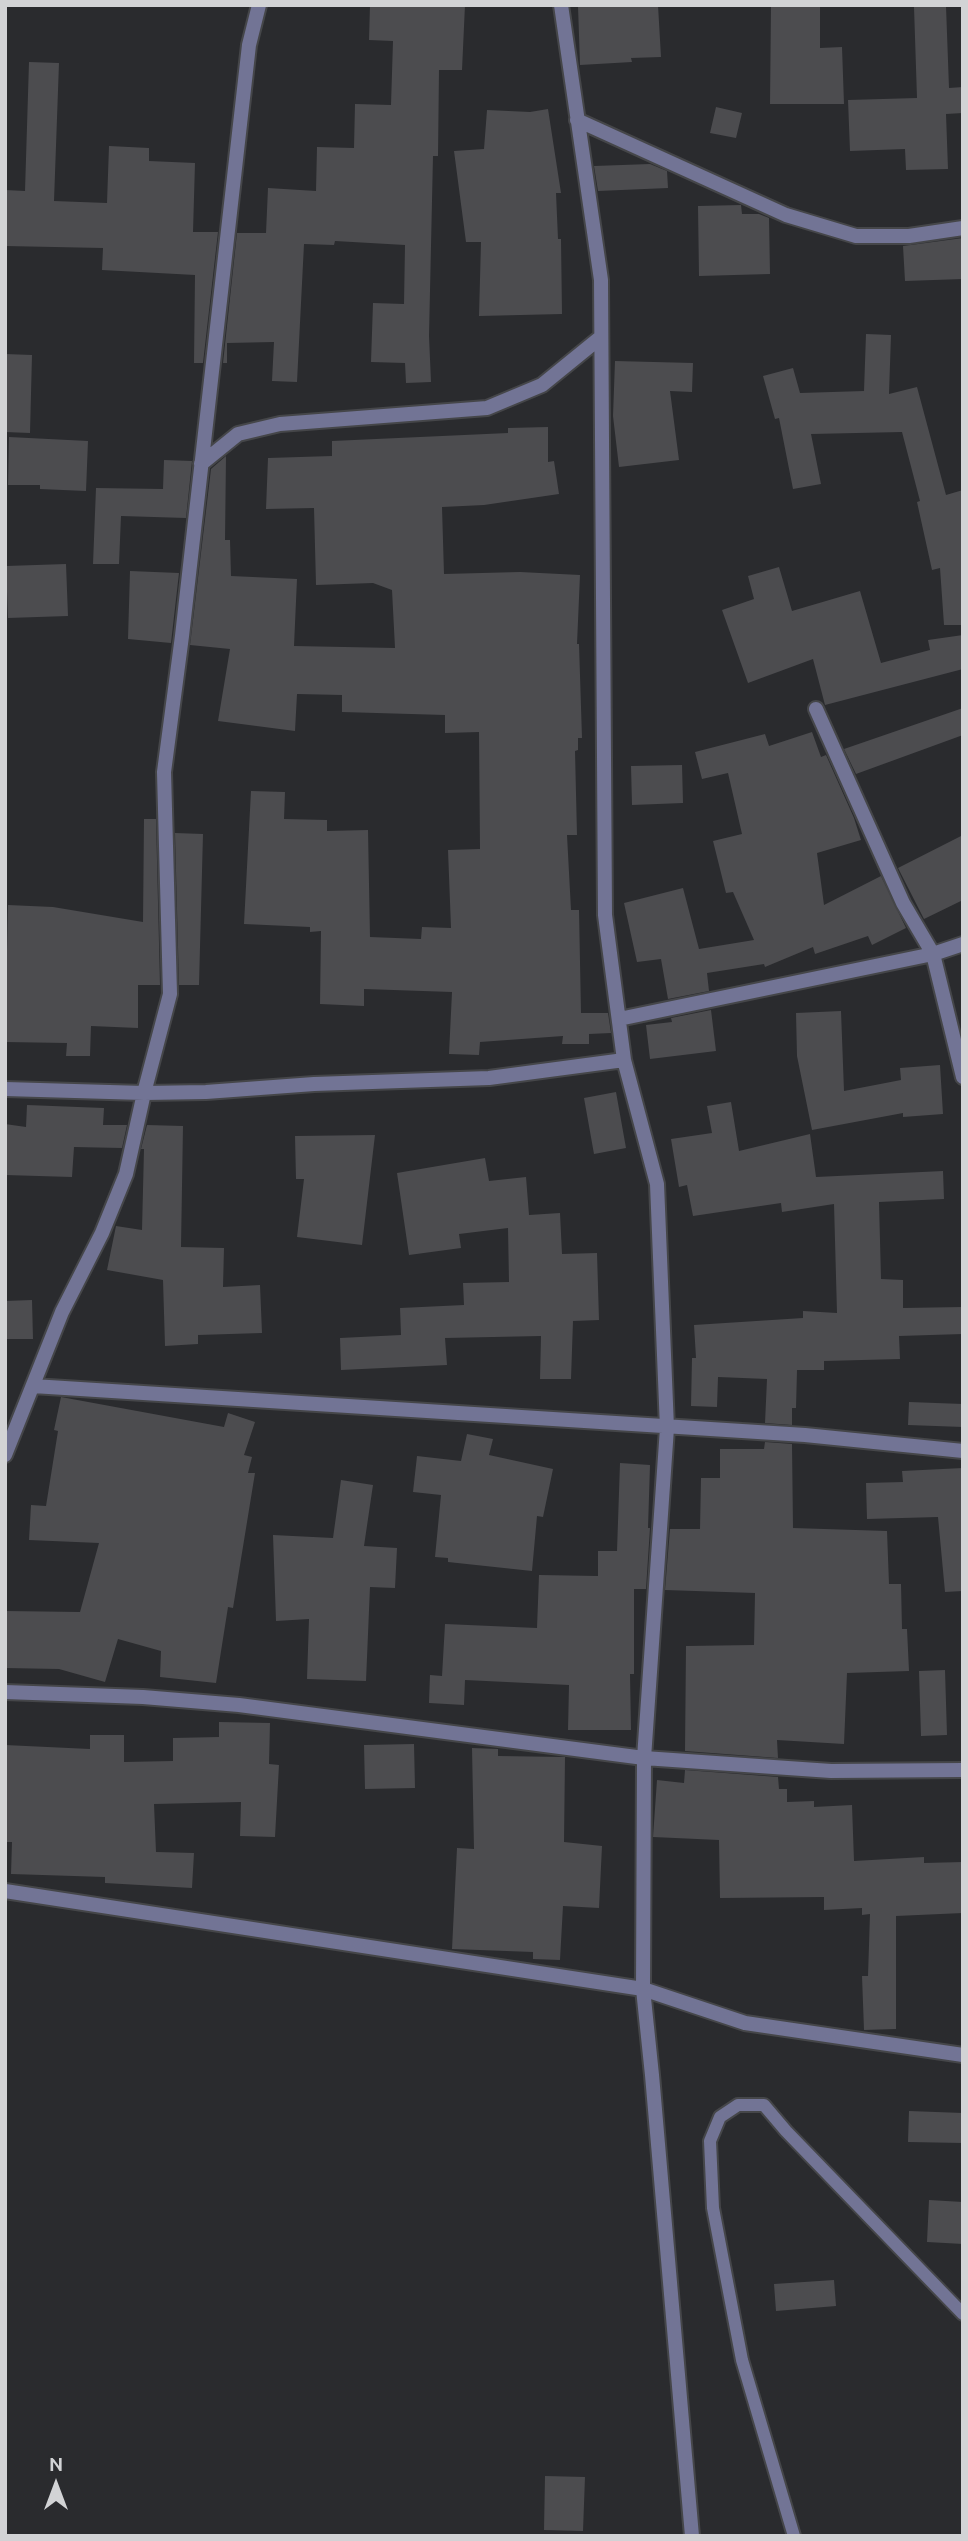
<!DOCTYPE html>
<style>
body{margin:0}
#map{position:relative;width:968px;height:2541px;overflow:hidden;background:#2a2b2e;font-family:Ubuntu,sans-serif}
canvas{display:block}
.frame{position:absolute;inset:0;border:7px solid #d2d3d5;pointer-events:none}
.north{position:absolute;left:21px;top:2450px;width:70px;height:70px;-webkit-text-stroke:5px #2a2b2e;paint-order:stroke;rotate:0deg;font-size:19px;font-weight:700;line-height:28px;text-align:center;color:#d2d3d5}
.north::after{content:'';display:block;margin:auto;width:24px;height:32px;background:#d2d3d5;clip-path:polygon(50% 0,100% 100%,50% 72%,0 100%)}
</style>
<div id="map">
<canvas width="968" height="2541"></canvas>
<div class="frame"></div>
<div class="north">N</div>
</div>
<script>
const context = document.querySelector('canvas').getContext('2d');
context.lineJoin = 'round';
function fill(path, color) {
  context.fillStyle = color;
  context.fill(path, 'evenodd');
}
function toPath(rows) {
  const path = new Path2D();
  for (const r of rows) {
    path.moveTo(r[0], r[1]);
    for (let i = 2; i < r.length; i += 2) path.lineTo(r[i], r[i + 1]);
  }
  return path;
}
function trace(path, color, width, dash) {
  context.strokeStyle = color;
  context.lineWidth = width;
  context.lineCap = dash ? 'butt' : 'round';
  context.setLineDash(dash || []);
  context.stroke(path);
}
const building = toPath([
 [370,5,465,5,462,70,439,70,438,156,433,156,429,336,431,382,406,383,405,363,371,362,373,303,404,304,405,245,335,241,334,245,304,244,297,382,272,381,274,342,227,343,227,363,223,363,237,233,266,233,268,188,316,191,317,147,354,148,355,104,391,105,393,41,369,40],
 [658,5,661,57,631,58,632,62,580,65,578,6],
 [771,5,820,5,820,48,842,47,844,104,770,104],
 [946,6,949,88,963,87,963,113,946,114,948,169,906,170,905,149,850,151,848,100,917,98,914,7],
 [29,62,59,63,54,201,107,203,109,146,149,148,149,161,195,163,193,232,218,232,203,363,194,363,195,275,102,270,103,248,5,246,5,190,25,191],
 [716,107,742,113,736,138,710,133],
 [548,109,561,193,556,193,558,239,561,239,562,314,479,316,481,242,466,242,454,151,484,149,487,110,530,112],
 [650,164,667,171,668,188,598,191,594,166],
 [741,205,742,214,759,214,769,218,770,274,699,276,698,206],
 [963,238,963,279,905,281,903,246],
 [866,334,891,335,889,394,917,387,946,495,963,490,963,625,944,625,940,568,932,570,917,502,920,501,902,432,811,434,821,484,793,489,779,418,775,419,763,376,793,368,800,393,864,391],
 [5,354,32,355,30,433,5,432],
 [615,361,693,363,692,392,670,391,679,460,619,467,613,416],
 [548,427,548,462,554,461,559,494,484,505,442,507,444,574,520,572,580,575,577,644,579,644,582,738,578,738,578,750,575,751,577,835,567,835,571,910,579,910,581,1013,608,1013,611,1033,589,1034,589,1044,562,1044,563,1036,480,1042,479,1055,449,1054,452,992,364,989,364,1006,320,1004,321,931,310,932,310,927,244,924,251,791,285,792,284,819,327,820,327,831,368,830,370,937,421,939,422,927,451,928,448,850,480,849,479,732,445,733,445,715,342,712,342,695,297,694,295,731,218,721,230,649,190,645,211,469,226,456,225,540,230,540,231,576,297,579,294,646,395,648,392,590,373,583,316,585,314,508,266,509,268,458,332,456,332,441,508,433,508,428],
 [9,437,88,441,86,491,40,489,40,485,8,485],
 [164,460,192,461,186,518,121,516,119,564,93,564,96,488,163,489],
 [66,564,68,616,8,618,6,566],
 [779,567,792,611,860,591,881,663,930,650,928,640,963,635,963,669,825,705,813,659,748,683,722,610,754,599,748,576],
 [130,571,179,573,171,643,128,639],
 [963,708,963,735,856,774,844,749],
 [812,732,821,757,826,755,854,818,861,840,817,853,824,905,881,876,906,928,872,945,868,936,815,954,813,947,765,967,764,964,707,973,709,991,668,999,661,959,637,962,624,903,683,888,699,949,754,940,733,892,726,893,713,841,742,834,728,773,702,779,695,752,765,734,769,746],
 [682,765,683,803,632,805,631,766],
 [144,819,156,819,160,985,138,985,138,1028,91,1026,90,1056,66,1056,67,1043,5,1042,8,905,53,907,143,922],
 [175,833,203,834,199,985,179,985],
 [963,835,963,900,924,919,898,868],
 [711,1010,716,1051,650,1059,646,1025,672,1022,671,1018],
 [841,1011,844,1091,901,1080,900,1068,940,1065,943,1114,903,1117,903,1113,812,1130,797,1056,796,1013],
 [616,1092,626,1148,594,1154,584,1098],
 [731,1102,739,1151,810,1134,816,1177,943,1171,944,1199,879,1202,881,1279,903,1280,903,1308,963,1307,963,1334,899,1336,900,1359,824,1361,824,1370,797,1370,796,1408,792,1408,792,1425,765,1423,767,1379,718,1377,717,1407,691,1406,692,1358,696,1358,694,1325,803,1318,803,1311,837,1313,834,1204,782,1212,781,1203,693,1216,687,1185,679,1187,671,1139,712,1133,707,1106],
 [27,1105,104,1108,103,1125,127,1125,122,1148,74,1147,72,1177,5,1175,5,1124,26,1127],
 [147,1125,183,1126,181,1247,224,1248,223,1287,260,1285,262,1333,198,1335,198,1344,165,1346,163,1280,107,1270,116,1226,142,1230,144,1149,141,1149],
 [375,1135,362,1245,297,1237,304,1179,296,1179,295,1136],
 [485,1158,489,1181,526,1177,529,1215,560,1213,562,1254,597,1253,599,1320,573,1321,571,1379,540,1379,541,1336,445,1338,447,1365,341,1370,340,1338,401,1335,400,1308,464,1305,463,1283,509,1282,508,1228,459,1234,461,1248,409,1255,397,1173],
 [32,1300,33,1339,5,1339,5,1301],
 [61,1397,224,1427,228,1413,255,1422,244,1455,252,1457,248,1473,255,1473,233,1608,228,1607,216,1683,160,1677,161,1651,118,1639,105,1682,59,1669,5,1668,5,1611,80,1612,99,1543,29,1540,31,1505,46,1506,58,1431,54,1430],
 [909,1402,963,1404,963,1427,908,1425],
 [467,1434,493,1439,489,1455,553,1469,543,1517,537,1516,532,1571,448,1562,448,1558,435,1557,441,1495,413,1492,417,1456,461,1461],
 [765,1442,792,1444,793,1528,887,1531,889,1584,901,1584,902,1629,907,1629,909,1671,847,1673,844,1744,777,1740,778,1758,685,1751,686,1646,754,1645,755,1593,665,1590,670,1529,700,1529,701,1478,720,1478,720,1449,764,1449],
 [620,1463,650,1465,648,1528,650,1528,646,1589,634,1589,634,1674,630,1674,631,1730,568,1730,569,1685,465,1680,464,1705,429,1703,430,1675,442,1676,445,1624,537,1628,539,1575,598,1576,598,1551,617,1551],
 [963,1468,963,1591,945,1592,938,1517,867,1519,866,1483,903,1482,902,1471],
 [341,1480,373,1485,364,1546,397,1548,395,1588,370,1587,366,1681,307,1679,309,1619,276,1621,273,1535,333,1538],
 [945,1670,947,1735,921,1736,919,1671],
 [219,1722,270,1723,269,1764,279,1765,275,1837,240,1836,241,1802,154,1804,156,1852,194,1853,192,1888,105,1883,105,1877,11,1874,12,1842,5,1842,5,1745,90,1749,90,1735,124,1735,124,1762,173,1761,173,1738,219,1737],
 [414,1744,415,1788,365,1789,364,1745],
 [472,1748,498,1749,498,1756,565,1757,564,1842,602,1846,599,1908,563,1906,560,1960,533,1959,533,1952,452,1949,457,1848,474,1849],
 [685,1770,778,1777,779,1789,787,1789,787,1802,814,1801,814,1807,852,1805,854,1861,924,1857,924,1863,963,1862,963,1913,896,1916,896,2029,864,2030,862,1976,868,1976,870,1914,862,1915,862,1908,824,1910,824,1897,720,1898,719,1840,653,1837,657,1780,684,1783],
 [909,2111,963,2113,963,2143,908,2142],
 [929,2200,963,2202,963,2244,927,2242],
 [834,2280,836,2306,776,2311,774,2284],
 [545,2476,585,2477,583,2531,544,2530]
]);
const lane = toPath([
 [794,2536,742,2360,713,2208,710,2141,720,2117,738,2105,764,2105,786,2131,963,2314]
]);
const street = toPath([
 [561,5,601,280,605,915,624,1060,657,1184,667,1428,644,1758,643,1989,652,2075,692,2536],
 [577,120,786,215,856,236,909,236,963,228],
 [201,464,238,434,280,424,487,408,542,385,601,337],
 [816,709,903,903,933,954,963,1077],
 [619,1019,933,954,963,944],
 [5,1089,144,1093,206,1092,314,1084,489,1078,624,1060],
 [33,1386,805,1435,963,1451],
 [5,1455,62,1312,102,1233,126,1174,144,1093,170,994,164,772,182,636,249,45,259,5],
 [5,1692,143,1697,239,1705,644,1758,831,1771,963,1770],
 [5,1891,643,1989,745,2023,963,2055]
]);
fill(building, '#4c4c4f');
trace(lane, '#454649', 16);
trace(street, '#454649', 18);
trace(lane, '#727495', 12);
trace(street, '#727495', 14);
</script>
